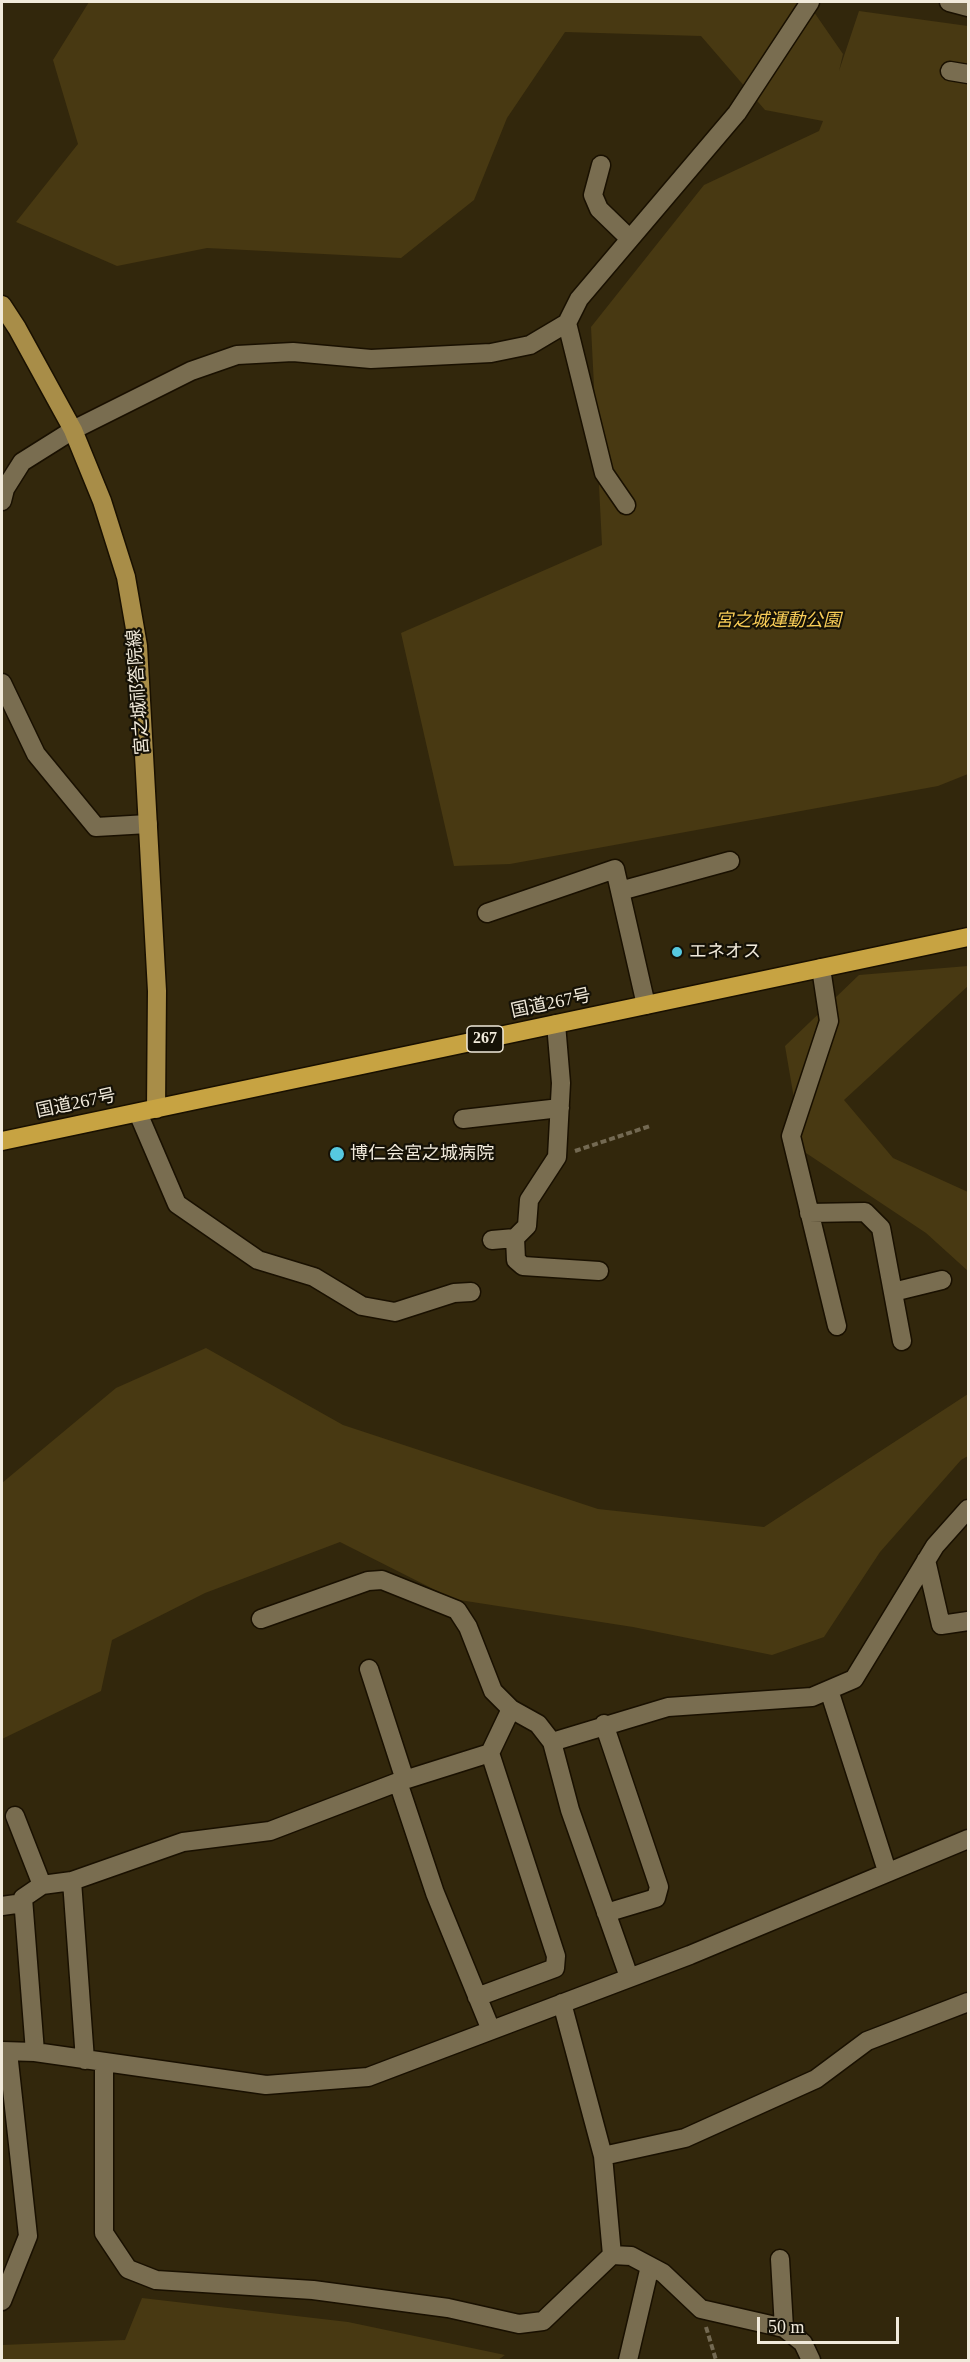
<!DOCTYPE html>
<meta charset="utf-8">
<style>
body{margin:0}
#map{position:relative;width:970px;height:2362px;overflow:hidden;background:#32270c;font-family:"Times New Roman",serif}
canvas{display:block}
.frame{position:absolute;inset:0;border:3px solid #f1eadb;pointer-events:none}
.scale{position:absolute;left:757px;top:2317px;width:142px;height:27px;box-sizing:border-box;border:3px solid #f1eadb;border-top:0;padding-left:8px;font-size:18px;line-height:21px;white-space:nowrap;color:#f1eadb;-webkit-text-stroke:4px #151106;paint-order:stroke}
</style>
<div id="map">
<canvas width="970" height="2362"></canvas>
<div class="frame"></div>
<div class="scale">50 m</div>
</div>
<script>
const context = document.querySelector('canvas').getContext('2d');
context.lineJoin = 'round';
function fill(path, color) {
  context.fillStyle = color;
  context.fill(path, 'evenodd');
}
function toPath(rows) {
  const path = new Path2D();
  for (const r of rows) {
    path.moveTo(r[0], r[1]);
    for (let i = 2; i < r.length; i += 2) path.lineTo(r[i], r[i + 1]);
  }
  return path;
}
function trace(path, color, width, dash) {
  context.strokeStyle = color;
  context.lineWidth = width;
  context.lineCap = dash ? 'butt' : 'round';
  context.setLineDash(dash || []);
  context.stroke(path);
}
function write(font, color, halo, rows, align = 'center') {
  context.font = font + ' "Times New Roman","Noto Sans JP",serif';
  context.lineWidth = 4.5;
  context.setLineDash([]);
  context.textBaseline = 'middle';
  context.strokeStyle = halo;
  context.fillStyle = color;
  for (const [text, x, y, turn = 0] of rows) {
    context.save();
    context.translate(x, y);
    context.rotate((+turn || 0) * Math.PI / 180);
    context.textAlign = isNaN(turn) ? turn : align;
    if (halo) context.strokeText(text, 0, 0);
    context.fillText(text, 0, 0);
    context.restore();
  }
}
const green = toPath([
 [89,2,807,2,843,54,839,71,859,11,968,26,968,774,938,786,510,864,454,866,401,633,602,545,591,327,704,185,819,131,823,121,765,110,701,36,565,32,507,118,474,200,401,258,207,248,117,266,16,222,78,144,53,60],
 [968,966,968,986,844,1100,893,1158,968,1192,968,1271,926,1233,803,1151,785,1046,859,975],
 [206,1348,343,1425,598,1509,764,1527,968,1394,968,1456,961,1460,880,1552,824,1637,772,1655,633,1627,453,1599,340,1542,205,1593,112,1640,101,1691,2,1739,2,1483,116,1388],
 [142,2298,348,2322,505,2355,498,2360,2,2360,2,2345,125,2340]
]);
const path = toPath([
 [575,1151,650,1126],
 [706,2327,716,2360]
]);
const minor = toPath([
 [949,2,968,7],
 [950,71,968,74],
 [601,165,593,195,599,209,630,239],
 [567,323,604,473,626,505],
 [2,501,5,489,22,462,73,430,191,371,237,355,293,352,371,359,491,353,530,345,567,323,579,299,737,113,810,2],
 [2,683,36,754,96,827,148,824],
 [620,891,730,861],
 [487,913,615,869,646,1005],
 [821,968,829,1021,791,1136,837,1326],
 [556,1024,561,1083,557,1157,529,1200,527,1226,515,1238,516,1260,523,1266,599,1271],
 [138,1113,177,1204,258,1260,314,1277,362,1306,395,1312,454,1293,471,1292],
 [463,1119,560,1108],
 [809,1213,865,1212,881,1228,902,1341],
 [492,1240,515,1238],
 [893,1292,942,1280],
 [926,1560,941,1625,968,1621],
 [261,1619,368,1581,382,1580,457,1610,468,1627,493,1691,511,1709],
 [369,1669,405,1780],
 [829,1690,887,1871],
 [604,1724,659,1887,656,1898,606,1913],
 [552,1742,668,1707,812,1697,854,1679,935,1546,968,1509],
 [398,1782,435,1893,491,2030],
 [15,1816,42,1885],
 [72,1881,85,2060],
 [2,1906,23,1903],
 [477,1997,555,1968,556,1956,490,1753],
 [562,2003,603,2156,612,2255],
 [2,2051,35,2052,266,2085,368,2077,690,1955,968,1839],
 [35,2052,23,1898,42,1885,72,1881,183,1842,270,1831,398,1782,490,1753,511,1709,538,1724,552,1742,570,1810,629,1977],
 [104,2063,104,2233,128,2269,156,2280,313,2290,448,2308,519,2324,543,2321,612,2255,631,2256,663,2273,701,2309,784,2328,803,2343,811,2360],
 [603,2156,685,2138,816,2079,867,2041,968,2002],
 [780,2259,784,2328],
 [2,2301,28,2236,8,2052],
 [628,2360,650,2266]
]);
const major = toPath([
 [2,305,17,328,73,430,102,501,126,577,138,646,157,991,156,1109]
]);
const highway = toPath([
 [2,1141,968,937]
]);
const markers = [
 [677,952,6,"#56c9e1"],
 [337,1154,8,"#56c9e1"]
];
const shields = [
 [485,1039,36]
];
const shieldNames = [
 ["267",485,1039]
];
const parkNames = [
 ["宮之城運動公園",778,621]
];
const streetNames = [
 ["宮之城祁答院線",139,692,-94],
 ["国道267号",551,1004,-12],
 ["国道267号",76,1104,-12]
];
const poiNames = [
 ["エネオス",689,952],
 ["博仁会宮之城病院",350,1154]
];
fill(green, '#483912');
trace(minor, '#191000', 21);
trace(major, '#191000', 21);
trace(highway, '#191000', 21);
trace(path, '#736952', 4, [6, 3]);
trace(minor, '#796d50', 18);
trace(major, '#a88d48', 18);
trace(highway, '#c7a342', 18);
for (const [x, y, r, color] of markers) {
  const dot = new Path2D();
  dot.arc(x, y, r, 0, 2 * Math.PI);
  context.fillStyle = color;
  context.fill(dot);
  trace(dot, '#151106', 2);
}
for (const [x, y, w] of shields) {
  const box = new Path2D();
  box.roundRect(x - w / 2, y - 13, w, 26, 4.5);
  context.fillStyle = '#151106';
  context.fill(box);
  trace(box, '#f1eadb', 1.5);
}
write('bold 16px', '#f1eadb', null, shieldNames);
write('italic 18px', '#f9cd57', '#151106', parkNames);
write('18px', '#f1eadb', '#151106', streetNames);
write('18px', '#f1eadb', '#151106', poiNames, 'left');
</script>
